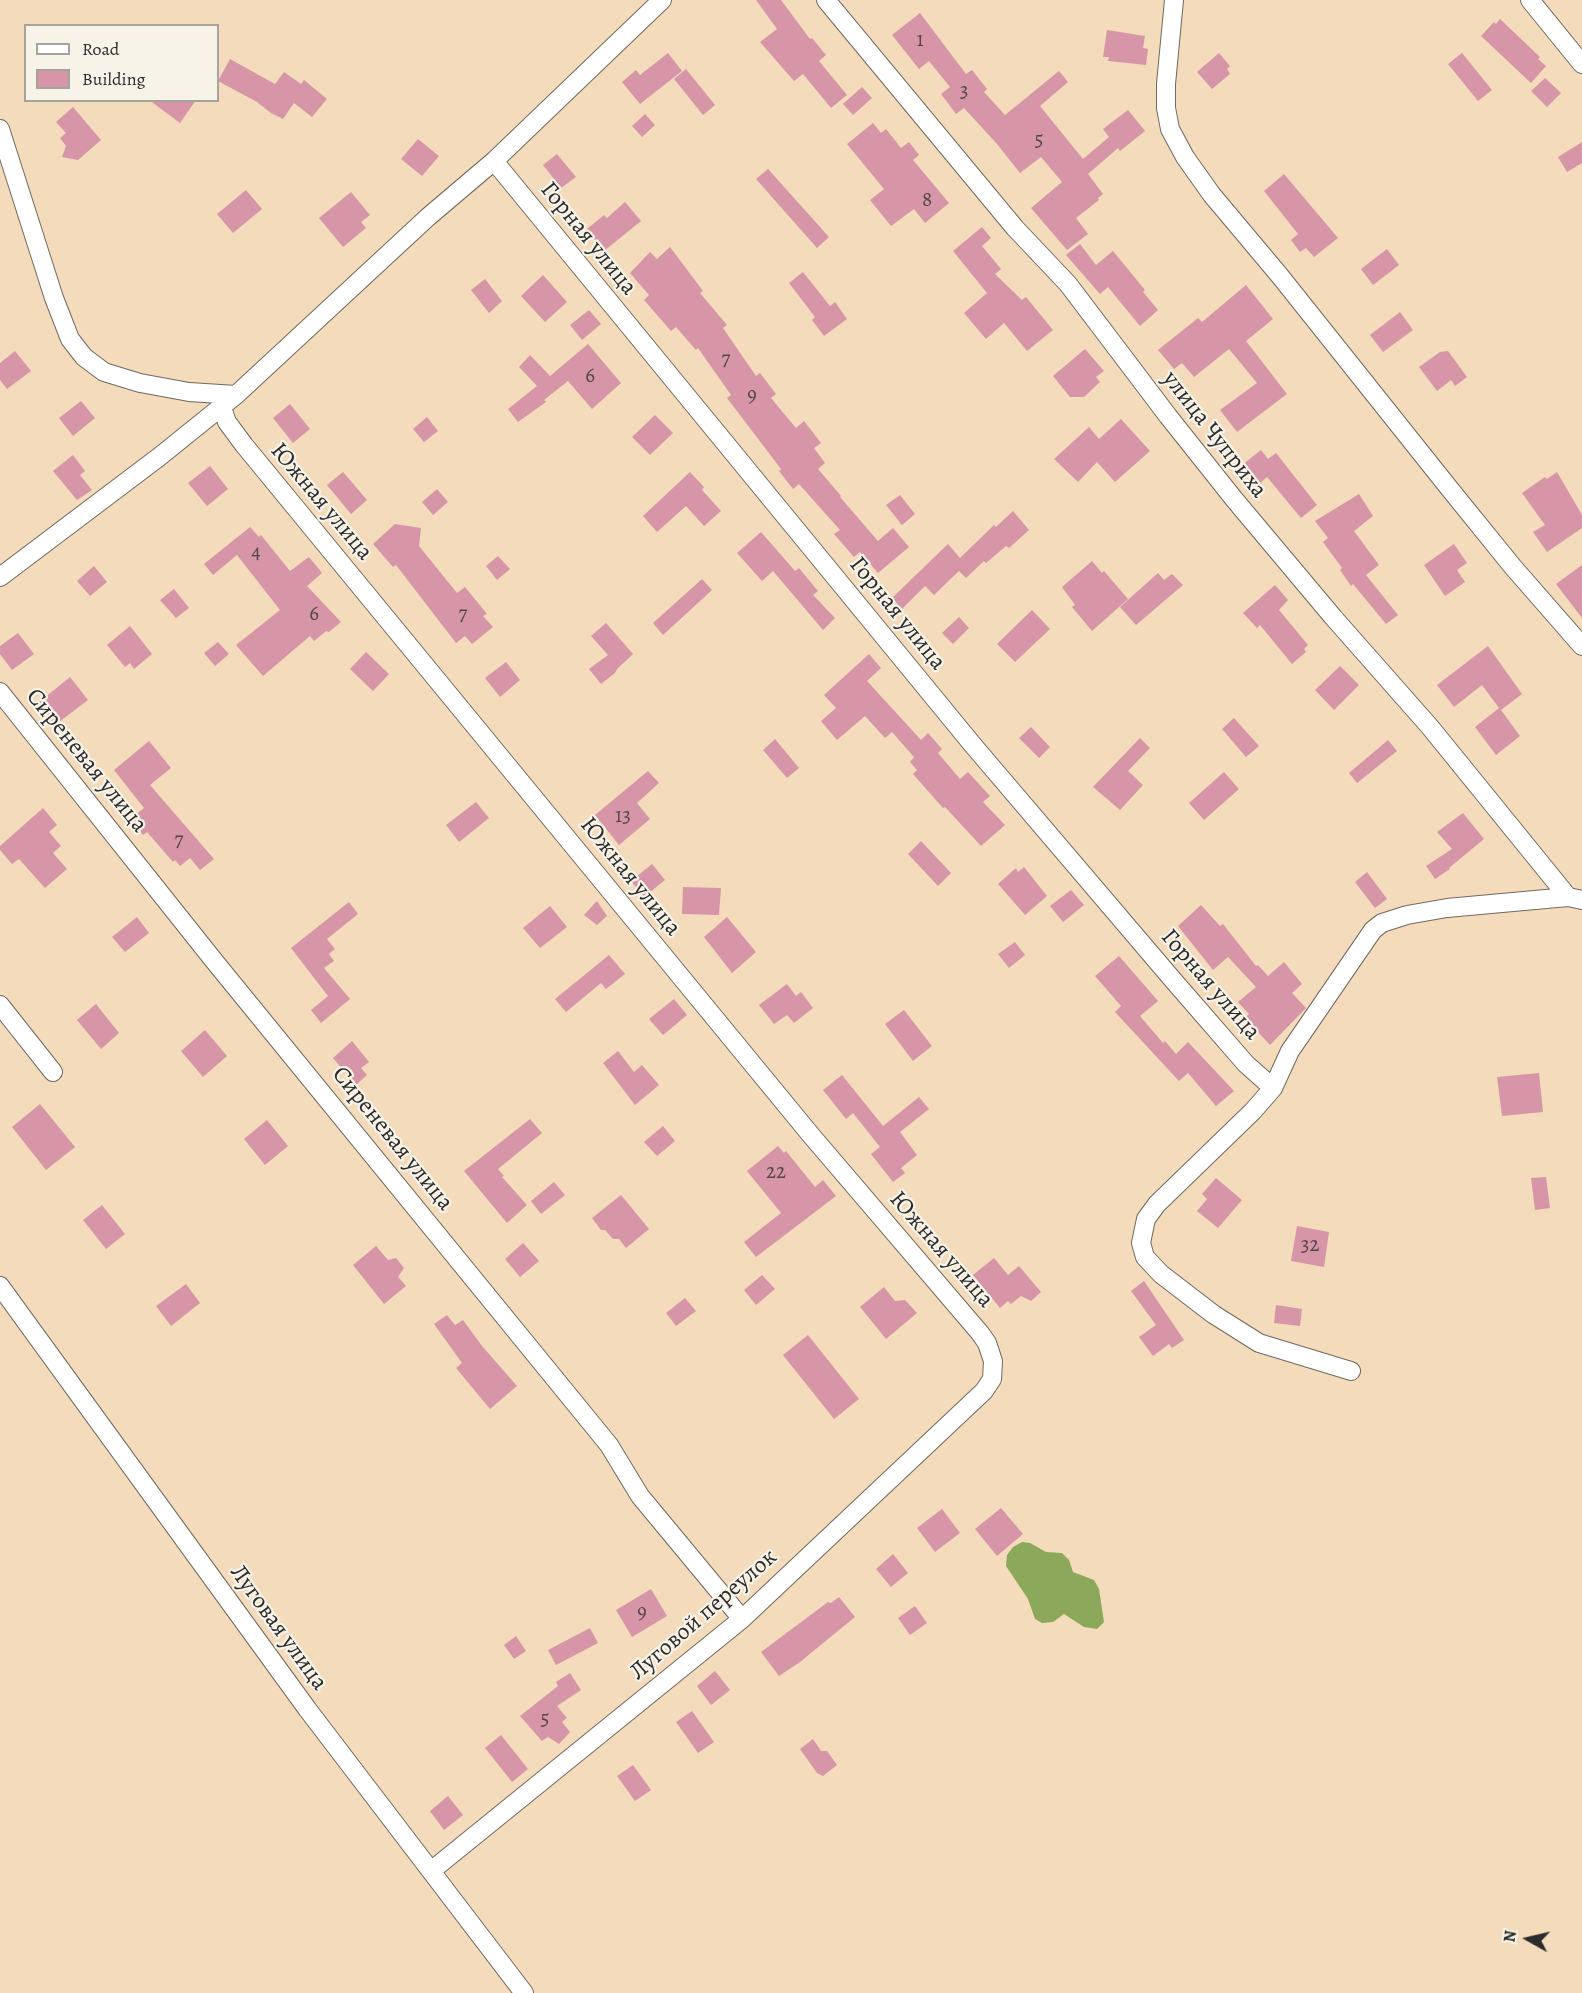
<!DOCTYPE html>
<meta charset="utf-8">
<style>
body{margin:0}
#map{position:relative;width:1582px;height:1993px;overflow:hidden;background:#f3dbbb;font-family:Alegreya,serif}
canvas{display:block}
.legend{position:absolute;left:24px;top:24px;width:195px;height:78px;box-sizing:border-box;background:#f7f3e8;border:2px solid #a5a39c;margin:0;padding:8px 10px;list-style:none;font-size:18px;color:#2b2b2b}
.legend li{display:flex;align-items:center;gap:12px;height:30px}
.legend b{width:30px;border:2px solid #a5a39c}
.north{position:absolute;left:1498px;top:1909px;width:60px;height:60px;-webkit-text-stroke:4px #f7f3e8;paint-order:stroke;rotate:278deg;font-size:16px;font-weight:700;line-height:24px;text-align:center;color:#2b2b2b}
.north::after{content:'';display:block;margin:auto;width:21px;height:27px;background:#2b2b2b;clip-path:polygon(50% 0,100% 100%,50% 72%,0 100%)}
</style>
<div id="map">
<canvas width="1582" height="1993"></canvas>
<ul class="legend">
<li><b style="height:8px;background:#fff"></b>Road</li>
<li><b style="height:16px;background:#d696a8"></b>Building</li>
</ul>
<div class="north">N</div>
</div>
<script>
const context = document.querySelector('canvas').getContext('2d');
context.lineJoin = 'round';
function fill(path, color) {
  context.fillStyle = color;
  context.fill(path, 'evenodd');
}
function toPath(rows) {
  const path = new Path2D();
  for (const r of rows) {
    path.moveTo(r[0], r[1]);
    for (let i = 2; i < r.length; i += 2) path.lineTo(r[i], r[i + 1]);
  }
  return path;
}
function trace(path, color, width, dash) {
  context.strokeStyle = color;
  context.lineWidth = width;
  context.lineCap = dash ? 'butt' : 'round';
  context.setLineDash(dash || []);
  context.stroke(path);
}
function write(font, color, halo, rows, align = 'center') {
  context.font = font + ' Alegreya,serif';
  context.lineWidth = 4.5;
  context.setLineDash([]);
  context.textBaseline = 'middle';
  context.strokeStyle = halo;
  context.fillStyle = color;
  for (const [text, x, y, turn = 0] of rows) {
    context.save();
    context.translate(x, y);
    context.rotate((+turn || 0) * Math.PI / 180);
    context.textAlign = isNaN(turn) ? turn : align;
    if (halo) context.strokeText(text, 0, 0);
    context.fillText(text, 0, 0);
    context.restore();
  }
}
const forest = toPath([
 [1022,1542,1030,1543,1046,1552,1062,1553,1069,1560,1073,1572,1094,1580,1099,1589,1104,1622,1097,1629,1084,1627,1064,1614,1053,1622,1042,1623,1035,1619,1028,1599,1006,1566,1007,1555,1013,1547]
]);
const building = toPath([
 [756,0,781,0,810,39,812,38,826,55,819,61,847,95,831,108,803,74,794,81,760,42,777,29],
 [920,13,966,74,972,70,987,89,984,92,1005,115,1059,71,1068,82,1040,106,1083,159,1109,137,1103,129,1128,110,1145,131,1120,151,1118,148,1088,174,1103,194,1098,198,1099,200,1076,218,1088,234,1067,250,1031,208,1062,182,1041,157,1020,173,997,144,964,108,956,114,941,94,950,87,929,61,919,69,892,35],
 [1500,19,1540,57,1538,59,1546,66,1531,83,1481,36,1494,22,1496,24],
 [1107,30,1145,36,1143,48,1148,49,1146,65,1108,61,1109,57,1103,57],
 [668,53,682,71,640,104,622,82,636,70,640,75],
 [1219,53,1230,66,1227,69,1230,74,1212,89,1197,72],
 [1462,53,1492,90,1478,101,1448,64],
 [230,59,275,84,284,72,301,84,304,80,327,99,312,117,294,103,283,119,271,113,257,102,218,81],
 [686,69,715,105,703,115,674,79],
 [1545,78,1561,93,1547,107,1531,91],
 [862,87,872,98,853,115,843,104],
 [149,100,196,100,180,123],
 [73,107,101,140,78,160,62,157,66,146,60,138,66,133,56,122],
 [645,114,655,125,642,137,632,126],
 [873,123,881,133,886,129,901,148,909,142,919,155,913,160,949,203,925,223,914,209,891,226,870,200,884,189,847,144],
 [418,139,439,156,422,176,401,159],
 [1582,142,1582,163,1567,172,1558,157],
 [557,154,576,177,561,188,543,165],
 [768,169,829,237,817,248,756,179],
 [1284,174,1338,238,1314,257,1306,248,1300,252,1291,240,1298,234,1264,191],
 [246,190,262,209,233,233,217,214],
 [351,192,370,215,361,222,366,228,343,247,319,218],
 [625,202,641,221,604,251,587,229,604,215,607,218],
 [982,227,991,238,982,246,1001,269,995,274,1022,300,1026,297,1053,330,1027,351,1004,323,986,339,964,313,987,293,953,251],
 [1080,244,1096,265,1113,251,1145,290,1143,292,1158,310,1140,326,1108,287,1100,294,1066,255],
 [670,247,703,291,700,293,727,325,723,328,756,376,760,373,776,394,771,398,796,428,804,421,821,443,814,448,825,463,818,469,841,496,840,497,878,541,893,528,909,547,878,573,860,552,854,557,834,534,840,530,799,484,793,489,779,471,781,469,727,398,731,395,698,348,696,350,676,327,671,331,644,300,649,295,630,273,650,252,657,259],
 [1387,249,1399,265,1373,285,1361,269],
 [803,272,830,306,835,302,847,319,824,336,812,320,815,317,789,283],
 [543,275,567,302,545,322,521,296],
 [485,279,502,301,489,313,471,290],
 [1246,285,1273,319,1246,341,1287,394,1237,432,1220,410,1257,383,1229,349,1194,377,1182,363,1174,369,1158,350,1198,318,1202,322],
 [589,310,601,324,582,340,570,325],
 [1400,312,1413,330,1383,352,1370,335],
 [588,344,621,383,592,409,568,381,544,400,546,402,518,422,508,409,537,386,519,367,530,355,550,376],
 [1085,349,1104,371,1096,377,1100,382,1084,397,1070,397,1053,376],
 [15,351,31,371,7,389,0,380,0,363],
 [1448,351,1467,377,1455,386,1451,380,1437,391,1419,367,1440,352],
 [81,401,95,418,73,436,59,418],
 [290,404,310,429,293,443,273,418],
 [655,415,673,433,650,455,632,437],
 [427,417,438,431,424,442,413,429],
 [1121,419,1150,451,1115,482,1097,462,1078,482,1054,459,1089,427,1099,439],
 [1261,450,1268,459,1276,453,1317,505,1301,518,1267,477,1257,486,1241,466],
 [73,455,85,471,80,475,92,490,77,500,53,471],
 [210,466,228,489,207,506,188,483],
 [343,472,367,500,351,514,327,485],
 [690,472,704,487,702,490,721,511,704,526,686,506,657,532,643,516],
 [1557,472,1582,515,1582,528,1547,552,1533,532,1545,525,1522,493,1545,477,1547,479],
 [437,489,448,502,433,515,422,502],
 [1359,494,1373,516,1354,531,1379,565,1366,575,1398,615,1386,624,1353,584,1351,586,1340,570,1342,568,1323,542,1328,538,1315,521],
 [900,495,915,514,902,525,886,505],
 [1013,511,1029,530,1009,548,1006,546,986,563,984,561,966,578,959,571,934,595,925,586,902,609,892,598,948,544,960,558,994,525,996,527],
 [395,524,421,528,419,546,457,593,465,587,487,614,483,616,493,627,472,644,465,636,456,643,396,565,393,567,373,544],
 [250,527,259,537,261,535,290,571,309,557,322,573,307,586,341,622,329,632,326,631,314,641,310,636,263,676,236,645,280,610,237,555,213,575,204,564],
 [761,532,795,571,799,568,818,591,813,595,835,618,823,630,773,571,762,581,737,553],
 [1454,544,1467,563,1457,570,1465,582,1445,596,1424,565],
 [498,556,510,569,497,580,486,566],
 [1092,561,1102,573,1104,571,1128,599,1092,631,1072,607,1075,605,1062,587],
 [1582,565,1582,618,1556,584],
 [94,566,107,582,90,596,77,581],
 [1158,573,1164,580,1172,574,1183,585,1136,625,1120,607],
 [702,579,712,590,663,635,653,623],
 [1275,585,1288,600,1279,610,1308,645,1304,649,1306,652,1292,664,1260,625,1257,628,1243,613],
 [174,589,189,608,176,618,160,600],
 [1032,610,1050,629,1015,662,997,644],
 [959,617,969,628,953,644,942,633],
 [606,623,633,654,617,669,615,673,601,684,589,669,608,655,591,636],
 [130,626,152,654,134,669,130,663,125,667,107,645],
 [18,633,34,654,12,670,0,654,0,646],
 [218,642,229,654,215,666,204,653],
 [1488,646,1522,694,1501,710,1520,736,1496,755,1475,727,1499,708,1482,685,1454,707,1437,685],
 [366,652,389,674,373,691,350,669],
 [869,654,881,668,867,681,921,740,928,733,942,749,938,753,960,779,968,772,990,796,983,802,1005,825,981,846,945,807,943,808,913,774,917,770,910,762,914,757,892,732,885,738,865,716,837,740,821,721,836,708,824,695],
 [506,662,520,680,500,697,485,678],
 [1340,666,1359,685,1334,710,1315,690],
 [70,677,88,700,55,725,38,703],
 [1234,718,1259,746,1246,757,1222,729],
 [1031,727,1050,747,1039,758,1019,738],
 [1140,738,1150,748,1128,771,1143,785,1120,810,1093,787],
 [775,739,799,768,787,778,763,750],
 [1388,740,1397,751,1357,783,1349,773],
 [149,741,171,768,150,785,214,859,200,870,190,858,180,866,175,860,173,862,147,832,143,835,130,819,144,808,114,770],
 [648,771,659,783,637,803,650,819,619,845,595,815],
 [1224,772,1239,789,1204,820,1189,803],
 [476,802,489,818,459,842,446,825],
 [43,808,57,825,49,832,61,846,53,853,67,869,45,888,19,859,12,864,0,850,0,846],
 [1463,813,1484,839,1449,868,1450,869,1435,879,1426,866,1452,849,1437,832],
 [921,841,951,873,938,886,908,854],
 [652,864,665,880,644,897,631,881],
 [1024,867,1047,896,1025,915,998,884,1016,868,1018,872],
 [1367,872,1387,899,1375,908,1355,882],
 [683,887,721,888,719,915,682,914],
 [1071,890,1084,905,1063,922,1050,906],
 [597,901,607,916,597,925,584,915],
 [349,902,358,914,327,939,335,949,329,954,334,961,324,968,350,999,321,1023,311,1010,328,996,291,948],
 [1201,905,1220,926,1223,924,1256,966,1258,965,1268,976,1284,962,1302,984,1292,993,1306,1008,1270,1045,1245,1018,1249,1014,1238,1002,1256,987,1228,957,1213,970,1178,926],
 [550,906,567,927,540,948,523,928],
 [137,917,149,933,125,952,112,937],
 [727,917,756,952,732,973,704,937],
 [1015,942,1025,955,1009,968,998,954],
 [609,955,625,974,606,989,601,983,566,1012,555,999],
 [1119,956,1158,1001,1140,1016,1163,1043,1165,1041,1176,1054,1188,1042,1234,1091,1216,1106,1188,1073,1179,1081,1115,1012,1121,1006,1095,976],
 [787,984,796,996,801,992,813,1008,794,1023,787,1015,774,1024,759,1005],
 [674,999,687,1015,663,1035,649,1019],
 [96,1004,119,1033,101,1049,77,1020],
 [904,1010,932,1046,913,1061,885,1024],
 [205,1030,227,1056,203,1077,181,1051],
 [352,1041,369,1062,361,1068,367,1075,356,1085,333,1058],
 [618,1051,634,1072,642,1065,659,1085,635,1105,603,1063],
 [1539,1073,1543,1112,1502,1116,1497,1077],
 [842,1075,883,1126,919,1097,929,1109,900,1132,917,1155,901,1168,905,1173,893,1182,871,1154,880,1147,853,1113,846,1119,823,1090],
 [40,1104,75,1147,46,1170,12,1127],
 [530,1119,542,1133,498,1169,504,1176,502,1177,527,1205,507,1223,464,1171],
 [267,1120,288,1146,265,1165,244,1139],
 [663,1126,675,1141,657,1156,644,1142],
 [778,1146,784,1153,786,1151,815,1187,823,1180,836,1196,756,1257,744,1242,781,1213,747,1171],
 [1546,1177,1550,1208,1535,1210,1531,1178],
 [1216,1178,1242,1200,1218,1228,1197,1211,1207,1199,1202,1194],
 [554,1182,565,1195,541,1214,531,1201],
 [621,1195,649,1229,626,1248,619,1239,613,1239,605,1230,601,1230,592,1218],
 [102,1205,125,1234,106,1249,83,1220],
 [1297,1226,1329,1232,1324,1267,1291,1261],
 [523,1243,539,1261,520,1277,505,1259],
 [376,1246,388,1260,396,1258,404,1268,398,1277,406,1286,384,1304,353,1265],
 [994,1258,1008,1275,1019,1266,1041,1292,1031,1301,1021,1296,1011,1304,1008,1301,1000,1308,973,1275],
 [762,1275,775,1289,756,1305,744,1290],
 [1144,1281,1184,1340,1172,1348,1169,1344,1153,1356,1139,1337,1156,1325,1131,1291],
 [186,1284,200,1303,171,1326,156,1306],
 [884,1287,895,1301,905,1300,917,1313,886,1339,860,1307],
 [685,1298,696,1311,676,1326,666,1313],
 [1276,1305,1302,1309,1300,1326,1274,1323],
 [447,1315,455,1325,463,1320,482,1346,517,1386,490,1409,456,1368,462,1363,434,1324],
 [808,1335,859,1399,834,1419,783,1355],
 [1001,1508,1023,1534,997,1556,975,1529],
 [942,1509,960,1533,935,1552,917,1528],
 [893,1554,908,1573,891,1587,876,1569],
 [651,1589,667,1616,632,1637,616,1610],
 [839,1597,855,1617,800,1662,779,1676,761,1652,828,1602,831,1603],
 [915,1606,927,1623,910,1635,898,1618],
 [590,1628,598,1643,556,1665,548,1650],
 [516,1636,526,1651,514,1659,504,1645],
 [715,1671,730,1690,711,1705,697,1686],
 [570,1673,581,1690,557,1706,567,1718,562,1722,570,1732,559,1744,548,1737,542,1741,520,1716,558,1686,556,1682],
 [692,1711,714,1742,698,1753,676,1722],
 [501,1735,528,1769,512,1782,485,1748],
 [813,1739,821,1751,827,1751,837,1765,823,1776,817,1773,800,1749],
 [633,1765,651,1790,635,1801,617,1776],
 [448,1796,463,1815,444,1830,430,1811]
]);
const minor = toPath([
 [826,0,1015,228,1068,284,1168,416,1234,499,1333,617,1430,727,1568,897],
 [1174,0,1166,84,1166,108,1170,129,1185,157,1212,195,1280,276,1449,488,1513,567,1582,646],
 [1530,0,1582,64],
 [0,129,54,298,70,339,84,357,104,372,140,383,189,392,236,395],
 [494,161,972,744,1173,980,1246,1064,1273,1088],
 [222,408,227,422,244,445,810,1134,980,1333,987,1343,993,1361,992,1379,984,1391,742,1619,431,1871],
 [0,577,159,457,236,395,428,217,494,161,662,0],
 [0,692,215,962,609,1445,640,1496,742,1619],
 [0,1005,53,1072],
 [0,1286,308,1710,524,1993],
 [1351,1371,1259,1343,1213,1314,1161,1274,1145,1257,1141,1243,1146,1219,1157,1204,1253,1111,1273,1088,1290,1051,1373,930,1382,923,1407,915,1447,908,1568,897,1582,900]
]);
const numberNames = [
 ["1",920,41],
 ["3",964,92],
 ["5",1039,141],
 ["8",927,201],
 ["7",726,360],
 ["6",590,377],
 ["9",752,396],
 ["4",256,553],
 ["6",314,615],
 ["7",463,615],
 ["13",623,817],
 ["7",179,841],
 ["22",776,1173],
 ["32",1310,1246],
 ["9",642,1613],
 ["5",545,1720]
];
const streetNames = [
 ["Горная улица",588,239,51],
 ["улица Чуприха",1214,435,52],
 ["Южная улица",321,502,50],
 ["Горная улица",897,614,51],
 ["Сиреневая улица",86,761,51],
 ["Южная улица",630,877,51],
 ["Горная улица",1210,985,49],
 ["Сиреневая улица",392,1139,51],
 ["Южная улица",941,1250,49],
 ["Луговой переулок",704,1615,-41],
 ["Луговая улица",278,1628,54]
];
fill(forest, '#8ca95b');
fill(building, '#d696a8');
trace(minor, '#71695d', 20);
trace(minor, '#fff', 18);
write('21px', '#56464a', null, numberNames);
write('24px', '#2b2b2b', '#f7f3e8', streetNames);
</script>
